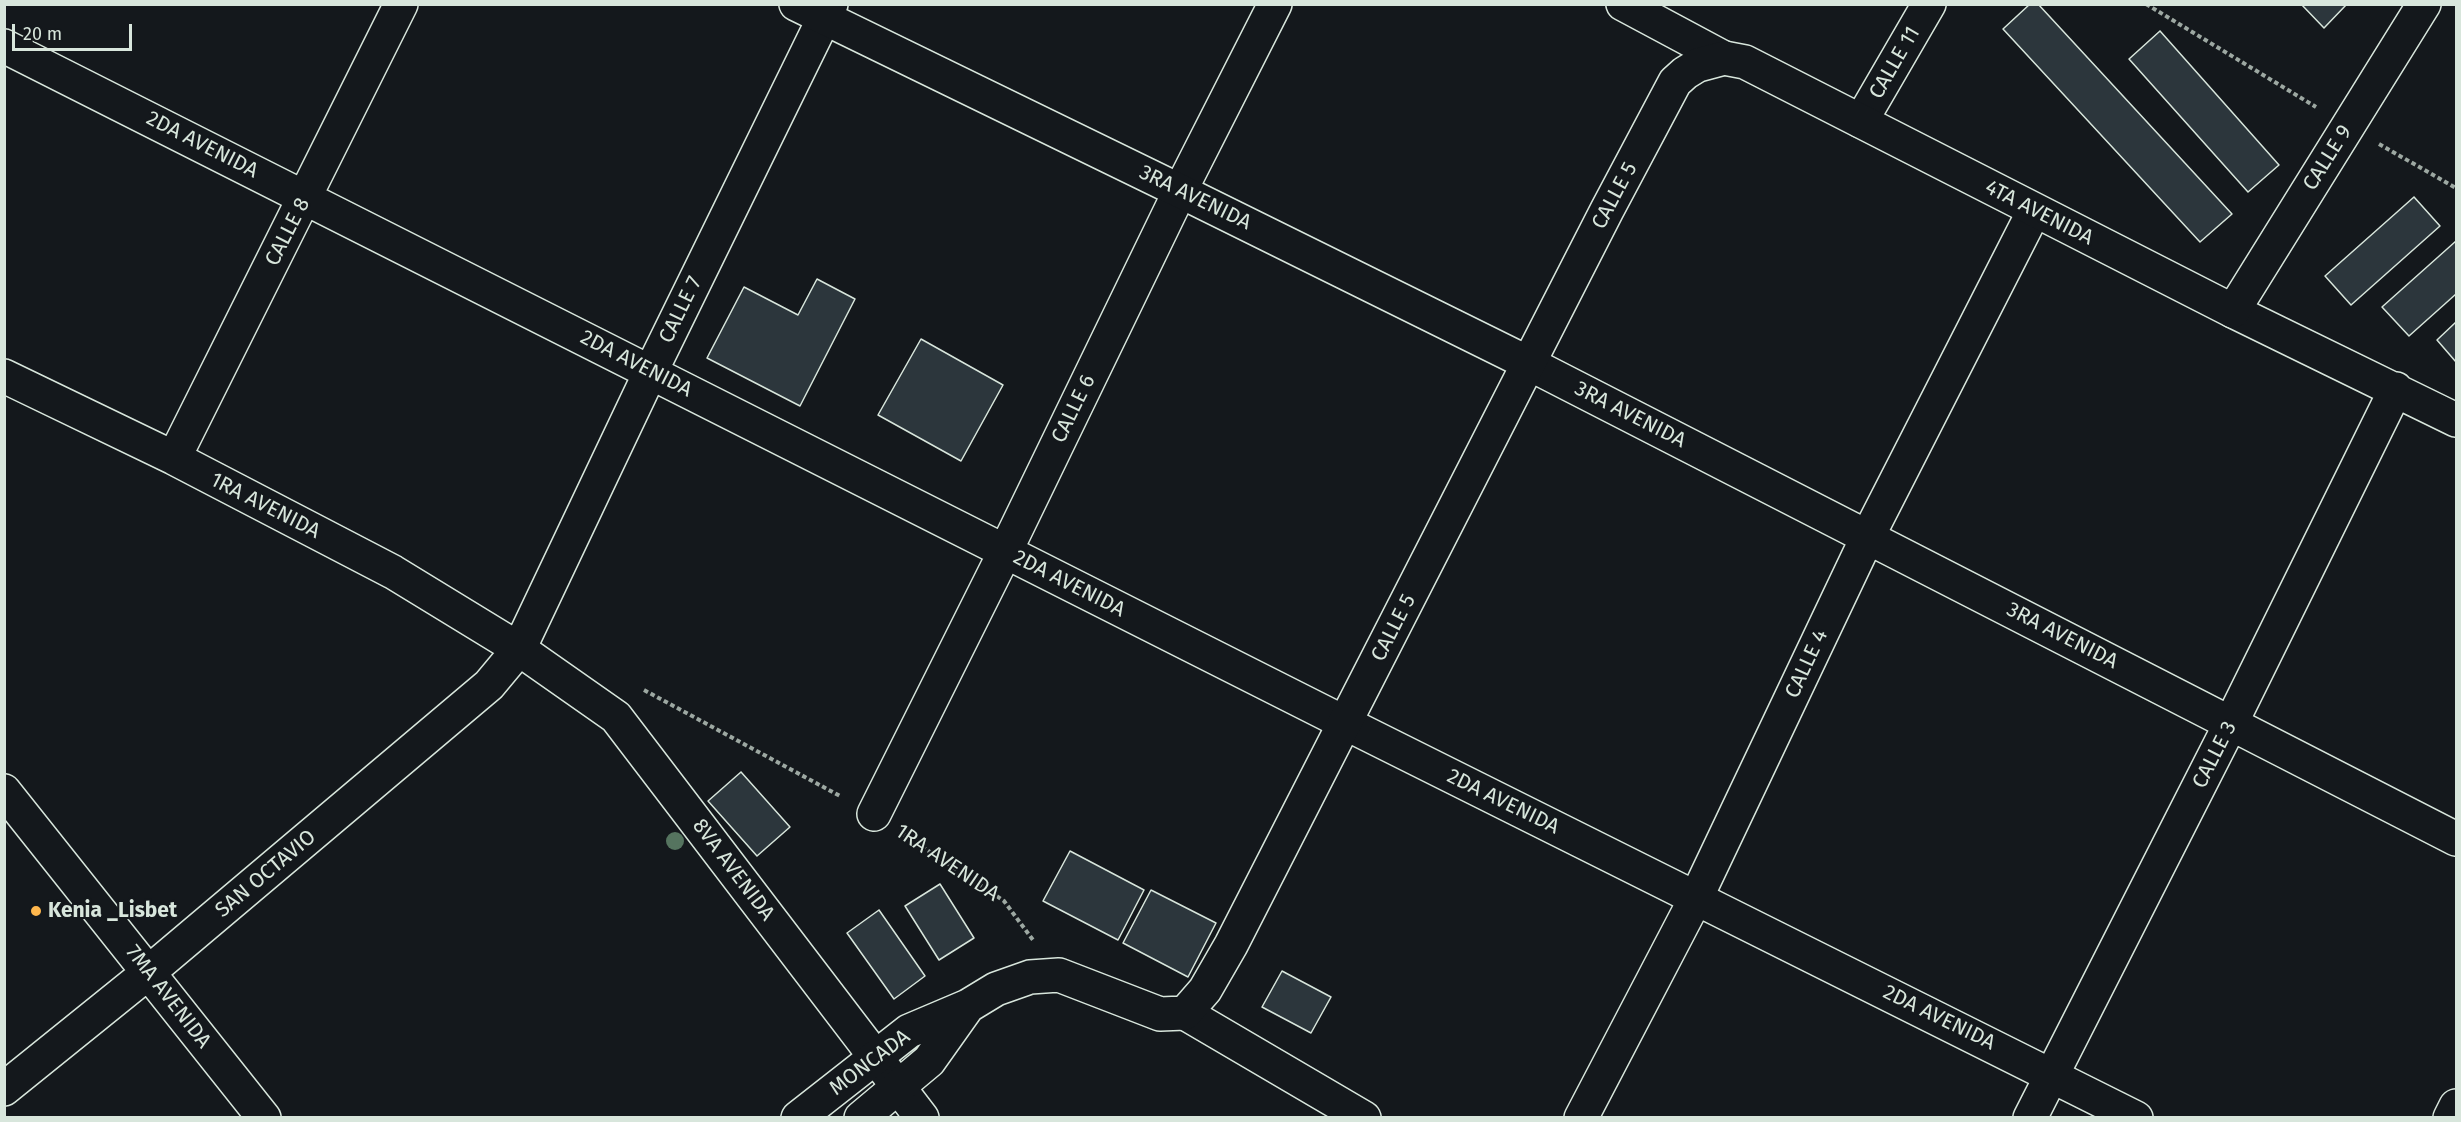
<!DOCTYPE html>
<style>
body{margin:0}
#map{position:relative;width:2461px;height:1122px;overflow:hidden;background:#14181c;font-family:"Fira Sans",sans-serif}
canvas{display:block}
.frame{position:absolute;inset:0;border:6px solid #d8e6dc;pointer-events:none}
.scale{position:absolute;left:12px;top:24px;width:120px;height:27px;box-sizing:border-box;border:3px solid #d8e6dc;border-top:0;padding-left:8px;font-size:18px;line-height:21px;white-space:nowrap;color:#d8e6dc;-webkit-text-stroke:4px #14181c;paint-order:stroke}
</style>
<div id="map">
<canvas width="2461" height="1122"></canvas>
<div class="frame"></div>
<div class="scale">20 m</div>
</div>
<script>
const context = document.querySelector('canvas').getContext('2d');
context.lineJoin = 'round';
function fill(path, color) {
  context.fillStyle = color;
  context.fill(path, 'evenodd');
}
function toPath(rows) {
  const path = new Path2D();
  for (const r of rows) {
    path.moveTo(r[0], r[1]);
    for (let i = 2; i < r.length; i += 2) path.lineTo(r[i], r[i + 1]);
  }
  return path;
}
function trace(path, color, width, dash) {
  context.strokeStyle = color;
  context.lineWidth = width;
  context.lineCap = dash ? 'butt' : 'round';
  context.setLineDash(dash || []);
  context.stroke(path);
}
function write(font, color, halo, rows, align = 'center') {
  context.font = font + ' "Fira Sans",sans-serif';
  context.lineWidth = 4.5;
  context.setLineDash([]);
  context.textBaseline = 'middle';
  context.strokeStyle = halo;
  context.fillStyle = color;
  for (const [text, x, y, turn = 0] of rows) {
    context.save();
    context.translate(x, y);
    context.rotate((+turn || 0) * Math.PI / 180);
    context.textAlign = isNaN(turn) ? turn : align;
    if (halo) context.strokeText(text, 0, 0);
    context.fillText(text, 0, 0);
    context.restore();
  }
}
const building = toPath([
 [2030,4,2038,4,2232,214,2200,242,2003,29,2030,4],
 [2301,4,2347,4,2324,28,2301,4],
 [2160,31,2279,165,2248,192,2129,59,2160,31],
 [2414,197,2440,226,2351,305,2325,276,2414,197],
 [2456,241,2456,294,2409,336,2382,307,2456,241],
 [817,279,855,299,800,406,707,358,744,287,798,315,817,279],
 [2456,322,2456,362,2437,340,2456,322],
 [921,339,1003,385,961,461,878,415,921,339],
 [741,772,790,827,757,856,708,801,741,772],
 [1070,851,1144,890,1118,940,1043,901,1070,851],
 [940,884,974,938,939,960,905,906,940,884],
 [1151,890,1216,923,1188,977,1123,943,1151,890],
 [879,910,925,976,894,999,847,933,879,910],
 [1282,971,1331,997,1311,1033,1262,1007,1282,971]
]);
const path = toPath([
 [2146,4,2316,107],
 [2379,144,2456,188],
 [644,690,840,796],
 [903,834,1004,901,1033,940]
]);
const minor = toPath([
 [1623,4,1724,58],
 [4,46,1345,723,2136,1118],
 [1861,121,1929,4],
 [2233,311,2456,420],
 [1528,363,2456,839],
 [4,376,174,458,393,572,519,649,616,717,922,1118],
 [174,458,401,4],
 [4,791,264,1118],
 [874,814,1005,552,1180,191,1275,4],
 [1185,1013,1364,1118],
 [4,1089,149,972,489,685,519,649,651,371,831,4],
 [1581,1118,1696,898,1868,536,2034,211],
 [2030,1118,2231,723,2396,389],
 [2450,1118,2456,1106]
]);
const tertiary = toPath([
 [796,4,1180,191,1528,363],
 [798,1118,909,1031,968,1006,996,989,1030,977,1059,975,1160,1014,1185,1013,1205,990,1231,945,1607,210,1675,82,1685,73,1698,65,1724,58,1745,62,2233,311,2424,4],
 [861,1118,929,1061,968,1006]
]);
const trees = [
 [675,841]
];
const markers = [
 [36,911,6,"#ffb74d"]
];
const streetNames = [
 ["CALLE 11",1895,63,-60],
 ["2DA AVENIDA",202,145,27],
 ["CALLE 9",2328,158,-58],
 ["CALLE 5",1615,196,-62],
 ["3RA AVENIDA",1195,198,26],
 ["4TA AVENIDA",2039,213,27],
 ["CALLE 8",288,232,-63],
 ["CALLE 7",681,310,-64],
 ["2DA AVENIDA",636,364,27],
 ["CALLE 6",1074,409,-64],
 ["3RA AVENIDA",1630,415,27],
 ["1RA AVENIDA",265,506,27],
 ["2DA AVENIDA",1069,584,27],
 ["CALLE 5",1394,628,-63],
 ["3RA AVENIDA",2062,636,27],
 ["CALLE 4",1807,664,-65],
 ["CALLE 3",2215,755,-63],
 ["2DA AVENIDA",1503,802,26],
 ["1RA AVENIDA",947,863,34],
 ["8VA AVENIDA",733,870,53],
 ["SAN OCTAVIO",266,874,-40],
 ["7MA AVENIDA",168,997,52],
 ["2DA AVENIDA",1939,1018,26],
 ["MONCADA",870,1063,-37]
];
const poiNames = [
 ["Kenia _Lisbet",48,911]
];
fill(building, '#2c363c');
trace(building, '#d8e6dc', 1.5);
trace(minor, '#d8e6dc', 36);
trace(tertiary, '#d8e6dc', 36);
trace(path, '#9da8a2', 4, [4.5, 3]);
trace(minor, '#14181c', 33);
trace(tertiary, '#14181c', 33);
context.fillStyle = '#55745f';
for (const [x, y] of trees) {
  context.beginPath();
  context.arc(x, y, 9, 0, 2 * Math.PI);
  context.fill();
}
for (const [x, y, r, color] of markers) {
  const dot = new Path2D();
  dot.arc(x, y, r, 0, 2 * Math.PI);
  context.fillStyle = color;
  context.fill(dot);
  trace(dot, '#14181c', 2);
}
write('21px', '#d8e6dc', '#14181c', streetNames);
write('bold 21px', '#d8e6dc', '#14181c', poiNames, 'left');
</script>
